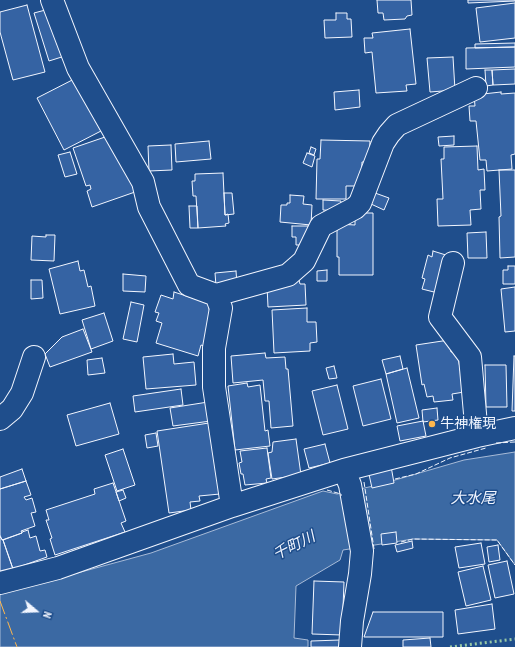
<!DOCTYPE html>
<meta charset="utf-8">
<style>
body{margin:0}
#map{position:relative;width:515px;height:647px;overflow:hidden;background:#1f4e8c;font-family:"PT Sans Narrow",sans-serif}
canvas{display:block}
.north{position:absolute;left:16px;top:591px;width:40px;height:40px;-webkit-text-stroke:3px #1f4e8c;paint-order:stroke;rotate:109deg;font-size:11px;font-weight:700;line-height:16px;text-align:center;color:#f2f6ff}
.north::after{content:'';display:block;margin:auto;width:14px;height:18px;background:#f2f6ff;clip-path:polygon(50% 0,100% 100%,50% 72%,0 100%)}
</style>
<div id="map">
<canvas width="515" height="647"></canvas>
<div class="north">N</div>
</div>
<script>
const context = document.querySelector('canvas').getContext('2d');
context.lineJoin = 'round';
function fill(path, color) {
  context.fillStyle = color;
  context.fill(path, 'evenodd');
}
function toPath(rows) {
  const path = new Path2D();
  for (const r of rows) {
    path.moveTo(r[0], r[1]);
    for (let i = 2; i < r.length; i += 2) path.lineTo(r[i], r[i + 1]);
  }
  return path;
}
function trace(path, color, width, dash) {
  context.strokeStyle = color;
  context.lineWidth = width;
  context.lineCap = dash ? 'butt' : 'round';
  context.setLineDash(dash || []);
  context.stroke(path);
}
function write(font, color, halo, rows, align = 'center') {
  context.font = font + ' "PT Sans Narrow","Noto Sans JP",sans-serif';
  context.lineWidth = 3;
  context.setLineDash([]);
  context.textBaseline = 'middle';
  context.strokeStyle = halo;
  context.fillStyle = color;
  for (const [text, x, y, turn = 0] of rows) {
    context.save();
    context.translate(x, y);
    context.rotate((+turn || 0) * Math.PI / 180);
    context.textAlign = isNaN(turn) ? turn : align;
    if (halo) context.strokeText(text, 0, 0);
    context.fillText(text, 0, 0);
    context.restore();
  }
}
const water = toPath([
 [515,452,515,565,497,540,413,539,343,550,340,560,296,586,294,638,308,640,308,647,0,647,0,594,151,553,323,491,337,494,378,485,464,460,515,452]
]);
const building = toPath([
 [377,0,411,0,412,15,407,16,405,19,384,20,383,13,378,13,377,0],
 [468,0,515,0,515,1,468,3,468,0],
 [515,3,515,38,480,42,476,8,515,3],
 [27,5,45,72,13,80,0,32,0,12,27,5],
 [53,8,68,55,49,61,34,13,53,8],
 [336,13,347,13,347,19,351,19,352,37,325,38,324,20,336,20,336,13],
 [410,29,416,84,406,85,407,91,376,93,372,52,365,53,364,38,373,38,372,33,410,29],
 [515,43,515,47,475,48,475,44,515,43],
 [515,47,515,67,466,69,466,48,515,47],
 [453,57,455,90,430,92,427,58,453,57],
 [515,69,515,84,493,85,492,70,515,69],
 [485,70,492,70,493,85,486,86,485,70],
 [82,75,95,120,101,131,64,150,37,98,82,75],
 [359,90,360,107,335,110,334,92,359,90],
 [501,92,501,94,515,93,515,154,511,155,512,169,487,171,486,160,480,160,476,121,470,121,469,106,475,106,474,95,501,92],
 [108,136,114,154,121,152,135,192,92,207,87,191,91,189,90,185,86,186,73,148,108,136],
 [454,136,454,145,439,146,438,137,454,136],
 [321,140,370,141,369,162,362,162,361,186,346,186,346,199,316,199,317,159,320,159,321,140],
 [209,141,211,159,176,162,175,144,209,141],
 [171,145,172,170,149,171,148,146,171,145],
 [477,146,478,170,484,169,485,190,480,190,481,209,470,210,471,225,438,226,437,199,443,199,441,159,444,159,444,147,477,146],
 [311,147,316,149,314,155,309,153,311,147],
 [70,152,77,174,65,177,58,155,70,152],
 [307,153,315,156,312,167,303,163,307,153],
 [499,170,515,170,515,257,500,258,499,217,501,216,499,170],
 [223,173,225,215,228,214,229,223,225,224,226,226,198,228,196,196,193,196,192,181,195,181,195,174,223,173],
 [224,193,232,193,234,214,225,215,224,193],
 [375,193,389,198,384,210,371,204,375,193],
 [290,195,304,196,303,204,312,205,311,225,280,222,281,205,287,205,287,203,290,203,290,195],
 [323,200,341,201,340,211,323,210,323,200],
 [189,206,197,206,198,228,190,228,189,206],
 [355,213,373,213,373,275,339,275,339,257,337,257,337,224,355,225,355,213],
 [292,226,312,226,305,245,296,245,296,237,292,237,292,226],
 [486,232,487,258,468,258,467,233,486,232],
 [46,235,55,235,54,261,31,260,32,236,46,237,46,235],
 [433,251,449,256,438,293,422,289,425,279,422,278,428,255,432,257,433,251],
 [78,261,80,271,84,270,88,287,91,286,95,306,60,314,49,269,78,261],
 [508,266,515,266,515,284,503,284,503,270,508,270,508,266],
 [327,270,327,281,317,281,317,271,327,270],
 [236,271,237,284,216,286,215,273,236,271],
 [123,274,146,276,145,292,123,291,123,274],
 [31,280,42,280,43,298,31,299,31,280],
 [290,280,299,280,300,284,305,284,306,305,268,307,267,286,290,280],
 [515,287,515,331,505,332,501,289,515,287],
 [174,292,208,303,211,319,204,346,201,345,198,356,156,343,162,323,156,321,159,313,155,312,161,295,173,299,174,292],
 [131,302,144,305,137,342,123,339,131,302],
 [307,308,307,322,316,322,317,342,310,343,310,351,274,353,272,310,307,308],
 [104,313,113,341,91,349,82,320,104,313],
 [83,329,92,352,50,367,45,354,62,337,83,329],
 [449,340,451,352,457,351,464,392,452,394,453,400,434,402,433,396,427,397,424,384,422,385,416,345,449,340],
 [265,353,266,358,285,357,286,369,288,369,293,426,271,428,269,401,265,401,263,380,233,383,231,356,265,353],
 [173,354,174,364,194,362,196,385,146,389,143,357,173,354],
 [400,356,403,369,386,374,382,360,400,356],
 [514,356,515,356,515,411,512,411,514,356],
 [102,358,105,373,88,375,87,360,102,358],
 [485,365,506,365,507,407,486,407,485,365],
 [334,366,337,378,329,379,326,368,334,366],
 [407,368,419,418,397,423,386,374,407,368],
 [381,379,391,419,363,426,353,386,381,379],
 [247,383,248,387,260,385,265,431,268,430,270,446,235,450,228,386,247,383],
 [337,385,348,429,323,435,312,391,337,385],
 [181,389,183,405,135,412,133,396,181,389],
 [208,402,211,421,173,426,170,408,208,402],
 [110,403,119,434,76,446,67,415,110,403],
 [437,408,438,420,423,422,422,410,437,408],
 [423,421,426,436,400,441,397,426,423,421],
 [209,423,220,494,199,496,200,501,190,502,191,510,169,513,157,431,209,423],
 [156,433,158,446,147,448,145,435,156,433],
 [296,439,301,475,272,479,268,453,272,452,273,442,296,439],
 [325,444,330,463,309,468,304,449,325,444],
 [267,448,271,478,266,479,267,483,245,485,243,474,241,474,239,463,242,462,240,451,267,448],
 [123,449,135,485,117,491,105,455,123,449],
 [391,466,394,483,372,488,368,470,391,466],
 [22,469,26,481,0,489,0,477,22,469],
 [26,481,31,495,24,497,26,500,32,498,36,512,31,513,35,526,21,531,22,533,2,540,0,535,0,489,26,481],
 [113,483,126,521,121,523,125,532,55,555,50,539,52,538,46,520,49,520,46,510,95,494,94,489,113,483],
 [123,490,126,498,119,501,116,492,123,490],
 [28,530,30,538,36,536,40,551,45,550,47,557,13,569,3,540,22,533,22,532,28,530],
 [396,532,397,543,382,545,381,534,396,532],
 [0,537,3,540,13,569,0,573,0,537],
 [412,541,413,548,397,552,395,545,412,541],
 [481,543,485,564,459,568,455,547,481,543],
 [498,545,500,560,489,562,487,547,498,545],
 [507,561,514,594,495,598,488,565,507,561],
 [483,566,491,600,466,606,458,572,483,566],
 [314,581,344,582,342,635,312,634,314,581],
 [492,604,495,629,458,634,455,610,492,604],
 [373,612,443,612,443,637,364,637,373,612],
 [430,638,431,647,403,647,403,640,430,638],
 [340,640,340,647,311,647,311,641,340,640]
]);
const minor = toPath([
 [52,0,78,68,143,182,149,207,189,285,216,295,221,308,214,348,214,387,232,506],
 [453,263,440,317,470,357,477,436],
 [216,295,288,275,304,261,321,226,355,208,360,203,383,143,389,134,397,125,476,88],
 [0,419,12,409,22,393,34,357],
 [344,470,350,485,362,551,360,574,352,621,350,647],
 [0,583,58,568,232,506,344,470,477,436,515,428]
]);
const hedge = toPath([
 [450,647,515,639]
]);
const fence = toPath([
 [496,443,515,442],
 [395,479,416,474,450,458,486,448],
 [364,482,374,549],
 [327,490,341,494,341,496],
 [401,542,413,539,497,540,515,565]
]);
const power = toPath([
 [0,601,17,647]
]);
const markers = [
 [432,424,4,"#ffb74d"]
];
const poiNames = [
 ["牛神権現",440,424]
];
const waterNames = [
 ["大水尾",473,499],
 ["千町川",294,546,-27]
];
fill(water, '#3b69a3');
trace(water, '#a8bbd7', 1);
fill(building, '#3563a3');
trace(building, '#f2f6ff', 1);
trace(minor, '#f2f6ff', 24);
trace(minor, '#1f4e8c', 22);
trace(hedge, '#97c8a6', 3, [2, 3]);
trace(fence, '#f2f6ff', 1, [5, 2]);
trace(power, '#ffb74d', 1, [14, 3, 2, 3]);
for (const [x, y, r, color] of markers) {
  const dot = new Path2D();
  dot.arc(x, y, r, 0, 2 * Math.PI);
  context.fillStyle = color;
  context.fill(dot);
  trace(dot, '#1f4e8c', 1.5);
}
write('14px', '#f2f6ff', '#1f4e8c', poiNames, 'left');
write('italic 15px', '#f2f6ff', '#1f4e8c', waterNames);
</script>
